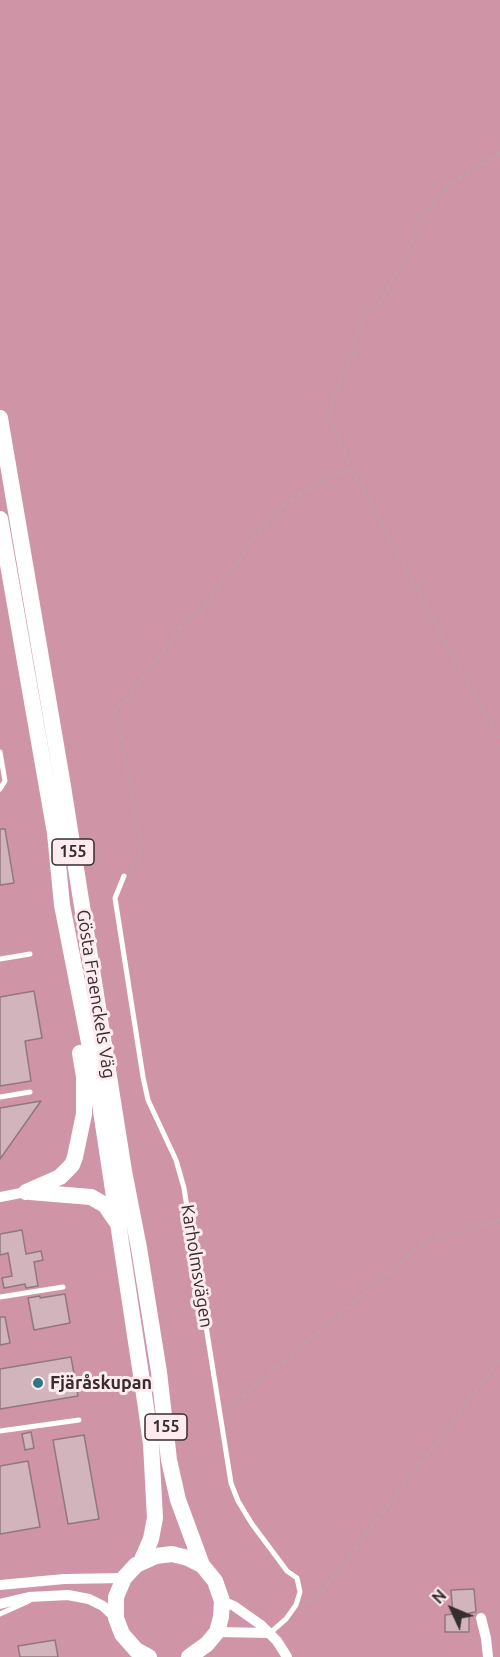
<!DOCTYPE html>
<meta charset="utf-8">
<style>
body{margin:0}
#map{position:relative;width:500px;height:1657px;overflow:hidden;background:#f8dae2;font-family:Ubuntu,sans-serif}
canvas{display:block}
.north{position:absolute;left:422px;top:1579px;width:60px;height:60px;-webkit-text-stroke:4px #fdebf0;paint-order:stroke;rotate:314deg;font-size:16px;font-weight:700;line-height:24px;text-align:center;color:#372c2f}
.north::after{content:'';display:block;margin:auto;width:21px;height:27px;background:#372c2f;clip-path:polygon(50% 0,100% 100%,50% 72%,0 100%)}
</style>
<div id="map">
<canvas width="500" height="1657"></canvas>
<div class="north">N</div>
</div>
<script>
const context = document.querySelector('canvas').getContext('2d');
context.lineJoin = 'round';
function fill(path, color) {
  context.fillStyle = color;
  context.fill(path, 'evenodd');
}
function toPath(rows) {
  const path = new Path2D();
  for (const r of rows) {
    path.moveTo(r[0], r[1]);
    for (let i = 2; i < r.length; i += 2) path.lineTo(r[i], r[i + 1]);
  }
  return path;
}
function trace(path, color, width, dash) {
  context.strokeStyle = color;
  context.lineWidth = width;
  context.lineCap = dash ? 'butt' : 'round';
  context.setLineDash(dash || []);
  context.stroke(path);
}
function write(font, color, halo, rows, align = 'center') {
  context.font = font + ' Ubuntu,sans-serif';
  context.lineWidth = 6;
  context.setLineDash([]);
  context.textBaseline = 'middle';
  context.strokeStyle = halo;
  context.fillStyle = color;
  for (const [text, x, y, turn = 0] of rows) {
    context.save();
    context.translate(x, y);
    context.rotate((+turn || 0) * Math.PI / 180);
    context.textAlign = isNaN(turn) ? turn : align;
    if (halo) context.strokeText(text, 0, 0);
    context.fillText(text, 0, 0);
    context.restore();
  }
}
const water = toPath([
 [0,0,500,0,500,1657,0,1657]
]);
const building = toPath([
 [0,829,5,829,14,883,0,885,0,829],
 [34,991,42,1038,25,1041,31,1081,0,1086,0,997,34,991],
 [41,1101,0,1159,0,1108,41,1101],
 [22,1230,26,1254,41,1251,43,1260,34,1262,38,1286,26,1288,25,1284,4,1288,2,1278,12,1276,8,1253,0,1255,0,1234,22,1230],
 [65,1294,70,1323,34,1330,28,1298,40,1296,40,1298,65,1294],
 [0,1317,5,1317,10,1343,0,1345,0,1317],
 [71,1357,78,1396,0,1409,0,1369,71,1357],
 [31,1432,34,1448,25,1450,22,1434,31,1432],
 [84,1435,99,1519,68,1524,53,1440,84,1435],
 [28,1461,40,1527,0,1534,0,1466,28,1461],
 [474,1589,476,1612,469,1613,469,1632,445,1632,445,1615,453,1614,451,1590,474,1589],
 [55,1640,58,1657,20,1657,18,1646,55,1640]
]);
const path = toPath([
 [500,153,457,179,420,216,409,250,377,308,366,312,353,341,356,352,346,365,328,414,351,469,470,687,500,737],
 [130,869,137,862,142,848,115,707,125,702,183,625,200,612,236,565,253,538,283,506,322,480,351,469],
 [228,1409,415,1250,431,1240,500,1220],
 [306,1601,318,1597,500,1360]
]);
const lane = toPath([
 [0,752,5,781,0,789],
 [124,876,115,898,143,1077,148,1100,176,1160,184,1188,231,1483,238,1501,252,1524,287,1571,297,1578,300,1592,296,1605,286,1619,270,1633],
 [0,959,30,954],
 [0,1097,30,1092],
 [0,1297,63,1287],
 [0,1431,79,1420],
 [0,1614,29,1601]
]);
const street = toPath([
 [0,1197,26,1192],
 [0,1585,64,1579,124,1578],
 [222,1601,234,1606,261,1625,277,1641,287,1657],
 [0,1604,29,1597,68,1595,89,1599,103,1606,116,1618],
 [481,1618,486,1638,488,1657],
 [217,1632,270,1633]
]);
const primary = toPath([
 [0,418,62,780,124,1171,139,1248,159,1372,169,1460,178,1500,202,1565],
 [0,519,55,833,62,905,96,1078,145,1401,151,1444,155,1518,151,1539,141,1562],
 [26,1192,60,1177,72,1165,75,1157,84,1114,84,1077,80,1053],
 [30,1192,91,1197,105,1205,116,1221],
 [149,1657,136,1650,122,1634,116,1618,116,1597,124,1578,136,1565,156,1556,172,1554,188,1558,202,1565,215,1581,222,1601,221,1617,217,1632,207,1644,189,1657]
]);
const markers = [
 [38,1383,6,"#307782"]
];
const shields = [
 [73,852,42],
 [166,1427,42]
];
const shieldNames = [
 ["155",73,852],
 ["155",166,1427]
];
const streetNames = [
 ["Gösta Fraenckels Väg",96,994,81],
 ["Karholmsvägen",197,1266,81]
];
const poiNames = [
 ["Fjäråskupan",50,1383]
];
fill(water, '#cf95a6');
fill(building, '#d2b4bc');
trace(building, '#92777f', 1.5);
trace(path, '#bba3a9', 2, [4.5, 4.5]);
trace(lane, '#fff', 5);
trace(street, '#fff', 10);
trace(primary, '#fff', 16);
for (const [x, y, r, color] of markers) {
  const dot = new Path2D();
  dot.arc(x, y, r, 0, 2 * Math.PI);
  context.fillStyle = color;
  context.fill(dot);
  trace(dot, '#fdebf0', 2);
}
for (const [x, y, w] of shields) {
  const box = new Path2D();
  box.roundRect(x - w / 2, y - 13, w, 26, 4.5);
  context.fillStyle = '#fdebf0';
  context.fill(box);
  trace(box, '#372c2f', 1.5);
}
write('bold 16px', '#372c2f', null, shieldNames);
write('18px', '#372c2f', '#fdebf0', streetNames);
write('bold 18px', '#372c2f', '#fdebf0', poiNames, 'left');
</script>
